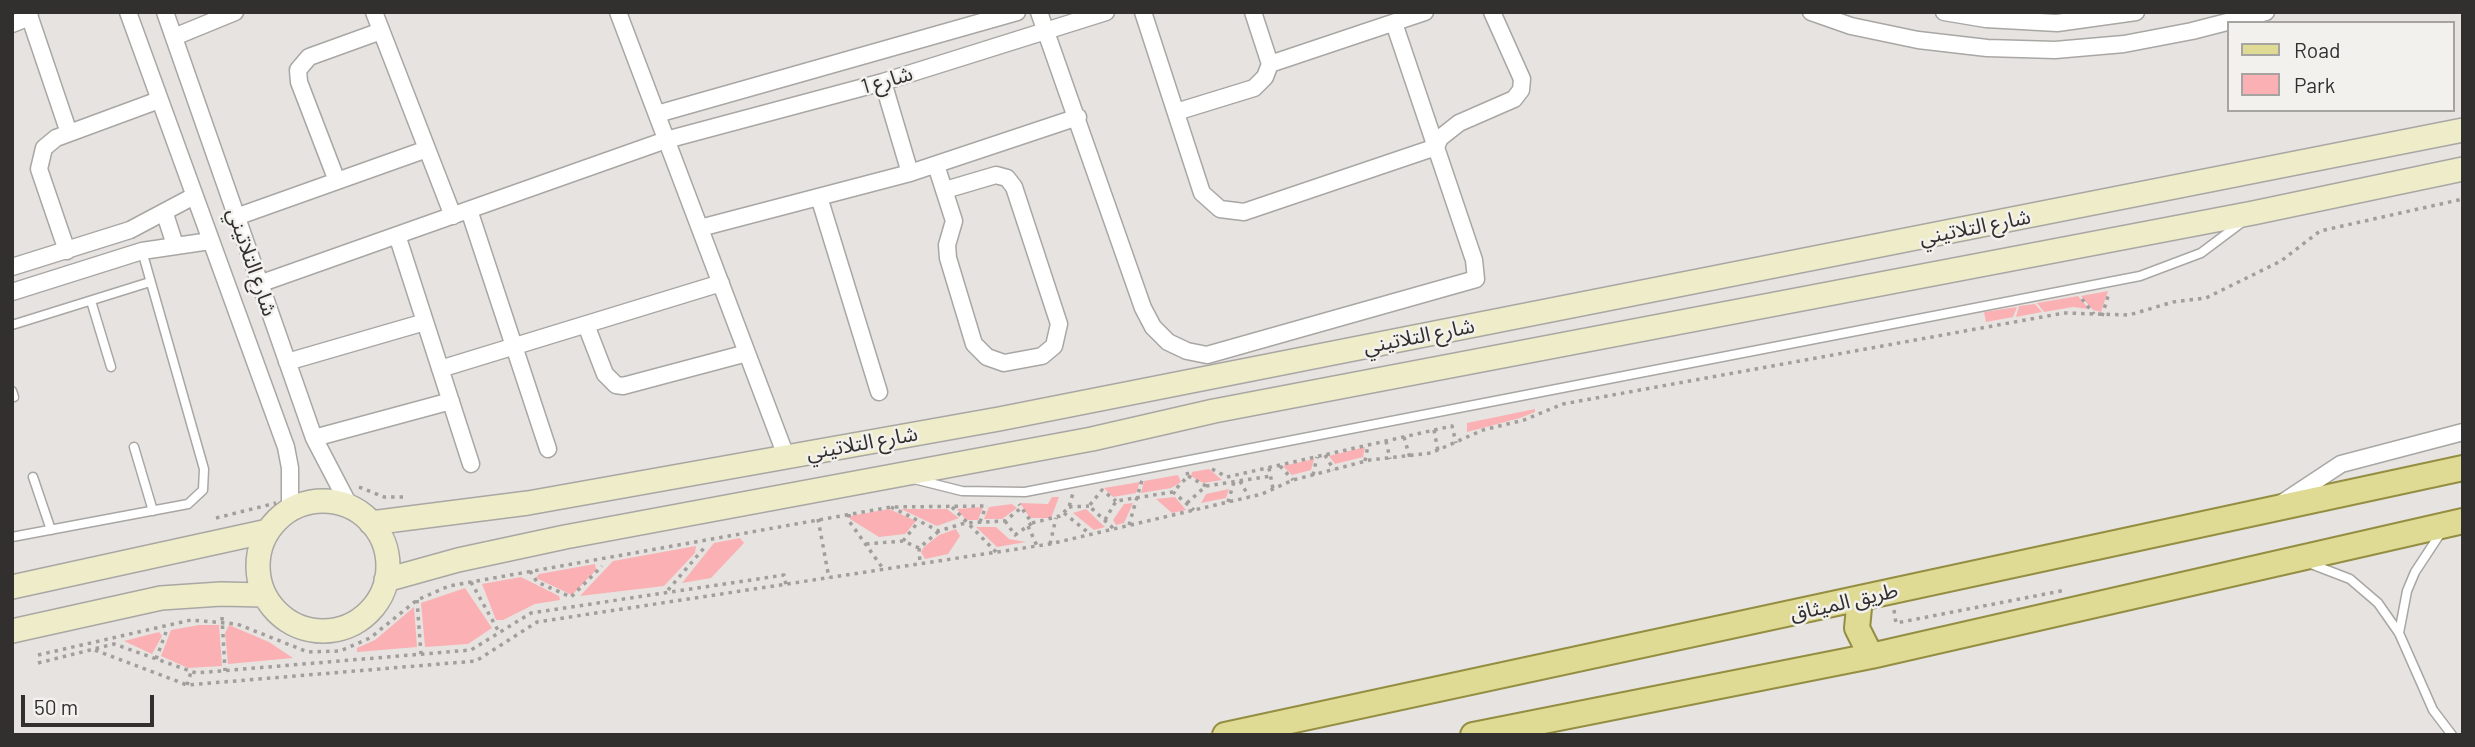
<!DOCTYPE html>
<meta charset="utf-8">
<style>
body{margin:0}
#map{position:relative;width:2475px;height:747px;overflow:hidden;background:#e6e3e0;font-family:Barlow,sans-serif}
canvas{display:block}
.frame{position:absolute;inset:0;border:14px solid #31302f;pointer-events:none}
.legend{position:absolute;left:2227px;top:21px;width:228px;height:91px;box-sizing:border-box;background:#f3f1ed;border:2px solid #a5a4a1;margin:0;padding:9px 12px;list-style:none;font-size:21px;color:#31302f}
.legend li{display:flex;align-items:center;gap:14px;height:35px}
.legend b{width:35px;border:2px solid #a5a4a1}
.scale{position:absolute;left:21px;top:695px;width:133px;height:32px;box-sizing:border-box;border:4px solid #31302f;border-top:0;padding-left:9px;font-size:21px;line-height:24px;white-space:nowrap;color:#31302f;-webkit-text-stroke:5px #f3f1ed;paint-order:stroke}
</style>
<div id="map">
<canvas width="2475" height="747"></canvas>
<div class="frame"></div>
<ul class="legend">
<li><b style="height:9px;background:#dfda94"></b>Road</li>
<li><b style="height:19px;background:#fbb1b3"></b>Park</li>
</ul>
<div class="scale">50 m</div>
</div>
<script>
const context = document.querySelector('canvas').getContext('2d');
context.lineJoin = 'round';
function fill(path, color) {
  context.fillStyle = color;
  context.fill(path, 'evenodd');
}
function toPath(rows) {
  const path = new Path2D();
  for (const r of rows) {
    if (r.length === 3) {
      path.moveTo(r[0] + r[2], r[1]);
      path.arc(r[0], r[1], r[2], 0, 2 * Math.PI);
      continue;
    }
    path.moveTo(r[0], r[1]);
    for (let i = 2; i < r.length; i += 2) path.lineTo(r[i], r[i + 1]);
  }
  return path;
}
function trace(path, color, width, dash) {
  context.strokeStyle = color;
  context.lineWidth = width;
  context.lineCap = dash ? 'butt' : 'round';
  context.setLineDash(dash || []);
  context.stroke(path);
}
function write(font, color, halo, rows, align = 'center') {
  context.font = font + ' Barlow,"Noto Sans Arabic",sans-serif';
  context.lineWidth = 5;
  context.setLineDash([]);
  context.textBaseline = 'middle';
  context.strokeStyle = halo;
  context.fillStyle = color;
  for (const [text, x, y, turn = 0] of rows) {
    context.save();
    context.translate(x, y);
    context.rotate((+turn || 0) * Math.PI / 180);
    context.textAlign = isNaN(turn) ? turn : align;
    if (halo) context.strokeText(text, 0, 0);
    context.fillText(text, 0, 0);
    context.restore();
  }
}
const green = toPath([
 [2108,291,2101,312,2093,310,2081,296],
 [2078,296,2089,309,2073,307,2044,312,2037,303],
 [2035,304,2042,312,2016,317,2019,306],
 [2017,307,2013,317,1986,322,1984,312],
 [1535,409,1535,412,1520,418,1467,432,1467,423],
 [1365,447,1363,457,1335,464,1329,456],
 [1314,459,1311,470,1292,475,1283,466],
 [1209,469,1222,480,1203,483,1191,476,1192,472],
 [1178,475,1181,482,1171,488,1141,493,1144,481],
 [1140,482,1136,493,1113,497,1104,488],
 [1229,489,1226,498,1201,503,1206,494],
 [1052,497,1059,497,1051,518,1030,518,1020,503,1048,504],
 [1175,497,1186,510,1172,513,1156,499],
 [1133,503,1124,523,1116,525,1113,520,1124,504],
 [1012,504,1017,508,1002,519,984,519,989,507],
 [983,507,978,520,966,520,957,509],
 [889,509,916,521,905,534,879,537,850,519,850,516],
 [901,509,947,509,959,518,937,526],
 [1086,509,1105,527,1094,530,1073,513],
 [976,527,996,527,1009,539,1026,542,997,547],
 [956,529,960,536,948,554,925,559,921,552,924,547,939,535],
 [740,538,744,543,711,578,682,583,714,543],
 [696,546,695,553,664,586,580,596,613,561],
 [595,564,596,570,572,595,536,578,539,574],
 [521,577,559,596,560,600,535,604,503,620,496,620,482,584],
 [465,588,492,628,468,644,425,647,421,603],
 [414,607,417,647,357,652,357,648,375,640],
 [199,625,219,625,222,666,188,668,161,656,171,630],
 [229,625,269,642,293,658,228,664,225,633],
 [159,632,162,636,152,654,124,641]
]);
const path = toPath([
 [2082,299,2094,314],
 [2102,316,2109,293],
 [1434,430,1438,451],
 [1404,437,1410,458],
 [1386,441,1390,459],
 [1325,455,1334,470],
 [1365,461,1368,445],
 [1280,466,1293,480],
 [1269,468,1273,489],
 [1212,469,1227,477,1452,426,1456,443],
 [1187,472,1188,476,1173,492,1194,510],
 [1313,475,1317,457],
 [1240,481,1249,497],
 [1206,486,1271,476],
 [359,487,384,497,403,497],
 [1228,502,1234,482],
 [1187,503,1206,486,1188,476],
 [891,507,939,531,965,523,1005,521,1021,508],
 [952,507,997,553],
 [1069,507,1089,506],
 [1064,513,1090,534],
 [849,514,849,521,884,570],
 [216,518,276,503],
 [818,519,829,578],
 [1105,520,1116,501,1173,492],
 [1005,521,1015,535,1032,523,1019,504],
 [980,522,986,506],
 [1032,523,1060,516,1069,507,1073,493],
 [1129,525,1142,480],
 [1028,526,1037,546],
 [1113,528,1089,506,1102,490,1116,501],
 [903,541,919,521],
 [866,544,903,541,919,548,939,531],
 [1050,544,1056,518],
 [919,548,920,564],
 [530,571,537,582,571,597,602,566],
 [471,582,499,632],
 [668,590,704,548],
 [417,600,421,654],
 [1894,610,1896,623,2066,590],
 [222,617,225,671],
 [95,650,187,685,476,661,537,622,1050,544,1262,494,1293,480,1370,460,1431,453,1483,430,1524,420,1563,404,2064,313,2129,315,2173,302,2206,298,2281,261,2320,231,2463,199],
 [38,655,191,620,237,624,308,652,340,651,370,638,417,600,449,586,891,507,984,506],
 [156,659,166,632],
 [38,663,114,644,196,673,471,650,531,613,784,575,786,585],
 [187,685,191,672]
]);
const lane = toPath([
 [91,301,111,367],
 [12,325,150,282],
 [12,391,14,397],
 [134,447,153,511],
 [33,477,51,530],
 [914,479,962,491,1025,492,2140,276,2201,253,2245,220],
 [12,537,188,504,203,490,204,469,142,251],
 [2311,564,2350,579,2378,603,2399,633,2433,710,2452,735],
 [2399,633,2407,591,2415,572,2442,531]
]);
const street = toPath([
 [28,12,69,133],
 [128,12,286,447,290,468,290,510],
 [165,12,314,438,350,507],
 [374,12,453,216],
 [618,12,786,456],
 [1039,12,1143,308,1153,327,1168,342,1187,351,1207,355,1476,279,1474,260,1394,23],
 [1143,12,1202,193,1220,209,1244,212,1436,147,1440,138,1459,123,1514,99,1521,90,1522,79,1492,12],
 [1811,12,1851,26,1918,40,1987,48,2055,50,2124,44,2192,31,2266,12],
 [1944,12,1986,19,2057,23,2136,12],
 [12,24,30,17],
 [174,37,235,12],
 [1270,64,1425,12],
 [883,82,910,173],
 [1176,112,1254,88,1265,77,1270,64,1253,12],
 [657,114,1017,12],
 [936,165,954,221,947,245,948,258,974,344,987,357,1004,363,1042,356,1054,346,1059,324,1014,187,1007,178,996,175,945,190],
 [337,181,299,82,298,70,309,57,381,31],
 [819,197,879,392],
 [469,210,548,449],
 [165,214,175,245],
 [236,217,427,149],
 [700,228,910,173,1078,117],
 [397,235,471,464],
 [67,251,39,169,44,148,56,138,159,100],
 [12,267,130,230,194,196],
 [259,284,666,140,883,82,1106,12],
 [12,292,142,251,210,241],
 [586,325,605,374,616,385,623,386,747,353],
 [287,362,425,322],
 [440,369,721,283],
 [314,438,451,401],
 [2282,503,2341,464,2463,432]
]);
const secondary = toPath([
 [323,566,65],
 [371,523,528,503,999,419,2463,130],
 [386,580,458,560,565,537,1092,439,1214,411,2253,213,2463,169],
 [12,587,268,531],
 [12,631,161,598,221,594,264,595]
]);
const primary = toPath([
 [1860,598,1857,628,1871,656],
 [1225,735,2463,468],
 [1473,735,1871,656,2463,521]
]);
const streetNames = [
 ["شارع 1",887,80,-16],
 ["شارع التلاتيني",1975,227,-11],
 ["شارع التلاتيني",252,262,71],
 ["شارع التلاتيني",1419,336,-11],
 ["شارع التلاتيني",862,443,-10],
 ["طريق الميثاق",1844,602,-13]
];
fill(green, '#fbb1b3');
trace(lane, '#a9a7a4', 11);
trace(street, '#a9a7a4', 19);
trace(secondary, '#a9a7a4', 26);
trace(primary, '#948e42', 28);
trace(path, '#a19e9c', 3.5, [3.5, 5]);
trace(lane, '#fff', 8);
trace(street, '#fff', 16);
trace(secondary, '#efecca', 23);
trace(primary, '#dfda94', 24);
write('21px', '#31302f', '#f3f1ed', streetNames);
</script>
